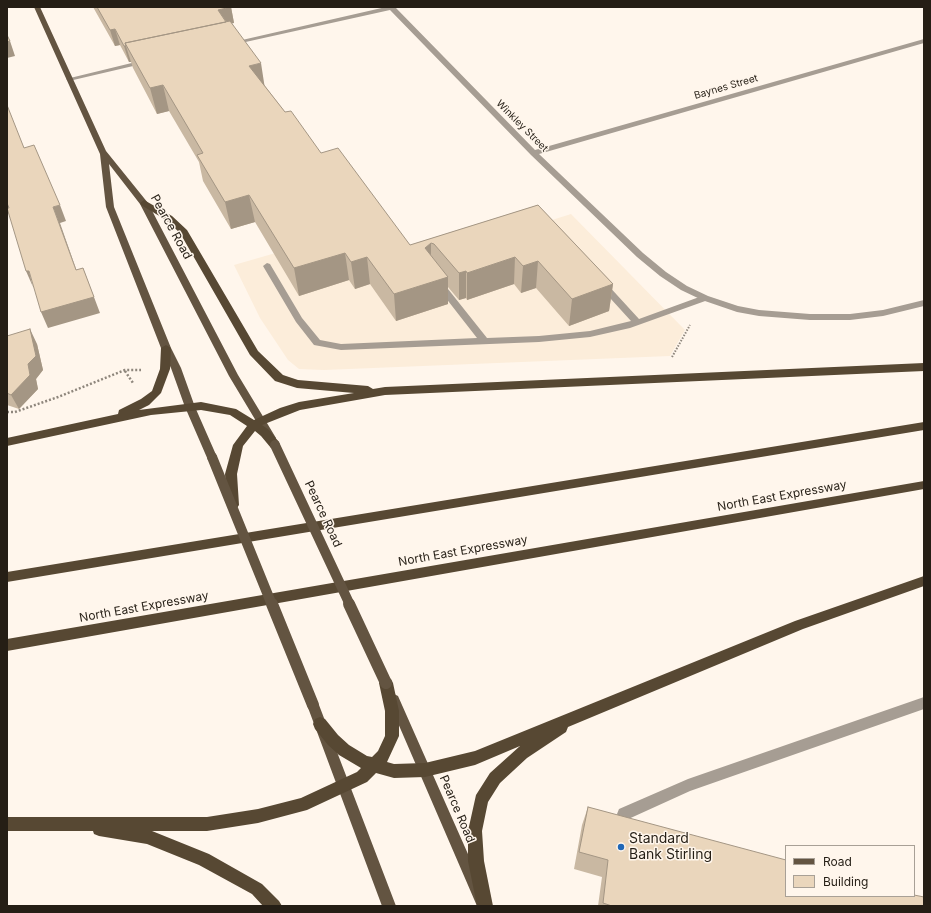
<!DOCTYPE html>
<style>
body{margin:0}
#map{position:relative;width:931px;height:913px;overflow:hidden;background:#fff6ec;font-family:Inter,sans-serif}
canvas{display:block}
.frame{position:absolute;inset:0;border:8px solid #251e15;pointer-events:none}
.legend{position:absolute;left:785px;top:845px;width:130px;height:52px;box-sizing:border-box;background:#fff6ec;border:1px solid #a8a096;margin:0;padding:5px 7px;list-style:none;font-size:12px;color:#251e15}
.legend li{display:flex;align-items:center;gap:8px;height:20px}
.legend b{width:20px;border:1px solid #a8a096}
</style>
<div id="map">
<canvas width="931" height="913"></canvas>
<div class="frame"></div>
<ul class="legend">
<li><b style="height:5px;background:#635441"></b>Road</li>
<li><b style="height:11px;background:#ead6bc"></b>Building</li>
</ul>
</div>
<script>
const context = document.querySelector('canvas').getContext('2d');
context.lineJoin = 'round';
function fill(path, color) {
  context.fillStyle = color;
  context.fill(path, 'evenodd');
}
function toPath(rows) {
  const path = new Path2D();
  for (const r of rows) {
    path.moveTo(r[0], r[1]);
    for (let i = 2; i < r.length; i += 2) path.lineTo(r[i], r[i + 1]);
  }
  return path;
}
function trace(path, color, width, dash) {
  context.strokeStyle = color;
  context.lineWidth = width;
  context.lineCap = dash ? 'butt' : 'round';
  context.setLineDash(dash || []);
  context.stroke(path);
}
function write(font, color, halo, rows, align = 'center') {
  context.font = font + ' Inter,sans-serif';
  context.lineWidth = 3;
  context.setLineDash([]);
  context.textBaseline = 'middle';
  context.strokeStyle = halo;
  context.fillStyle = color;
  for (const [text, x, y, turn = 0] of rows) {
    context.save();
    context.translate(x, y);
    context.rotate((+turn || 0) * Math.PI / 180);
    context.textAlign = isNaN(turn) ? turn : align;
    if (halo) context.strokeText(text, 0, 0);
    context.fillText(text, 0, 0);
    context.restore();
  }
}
const built = toPath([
 [571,214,685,330,670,356,324,370,299,369,288,360,260,318,234,265,390,220,423,261]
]);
const pathFar1 = toPath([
 [672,357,690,325]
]);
const path = toPath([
 [125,371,133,383],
 [7,412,15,412,58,397,125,370,141,370]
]);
const service = toPath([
 [267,263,270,264,302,318,320,340,341,344,477,338,438,288,437,286,441,283,444,284,487,338,539,336,590,331,631,321,600,287,599,285,603,282,606,283,639,319,702,296,705,295,709,298,708,300,630,328,590,337,539,342,341,350,314,345,296,322,263,266,267,263],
 [924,697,924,709,690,791,624,821,619,819,617,814,619,809,688,779,924,697]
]);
const minor = toPath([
 [386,7,397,7,396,8,535,150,924,39,924,43,539,154,643,253,666,272,687,286,708,296,738,306,759,310,810,314,850,314,883,310,924,300,924,306,883,316,850,320,810,320,759,316,737,312,702,300,681,290,660,276,637,257,531,155,390,10,232,45,229,43,386,7],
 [144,60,147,62,146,63,69,81,66,79,144,60]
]);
const primary = toPath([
 [34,7,40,7,106,151,148,203,238,375,276,438,274,441,268,441,229,376,140,204,109,164,114,207,171,348,181,368,195,407,217,457,216,460,212,461,208,460,185,407,171,368,161,348,106,207,100,154,34,7],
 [394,694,398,696,491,906,477,906,388,700,390,696,394,694],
 [313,699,317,701,319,705,396,906,382,906,307,705,309,701,313,699]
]);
const trunk = toPath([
 [144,200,172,216,187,230,258,351,283,375,298,380,368,386,373,389,385,387,924,363,924,371,385,395,300,410,262,425,269,430,279,442,280,445,279,448,275,449,271,448,261,436,255,431,243,446,237,474,239,505,237,508,233,510,229,508,227,505,225,474,233,445,247,426,230,415,201,410,151,415,7,446,7,438,118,414,119,410,141,399,152,391,160,369,161,348,166,345,171,348,170,369,161,393,149,405,139,410,201,402,236,409,254,420,280,408,299,402,354,393,297,388,275,381,250,355,180,233,166,220,141,205,140,203,144,200],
 [924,422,924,430,7,582,7,572,924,422],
 [924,481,924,489,7,651,7,639,924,481],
 [924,576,924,586,803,629,568,727,566,732,527,758,500,783,488,802,482,831,484,861,493,906,477,906,468,861,468,831,476,795,490,773,520,746,475,765,425,777,394,778,376,773,367,782,307,810,258,823,207,831,152,831,209,854,262,884,279,901,282,906,263,906,252,894,199,865,147,844,99,836,94,834,93,831,7,831,7,817,207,817,258,809,301,798,357,772,361,768,339,755,328,745,315,729,313,724,315,719,320,717,325,719,338,735,349,745,367,756,372,757,378,751,385,736,385,711,379,683,381,679,386,677,391,679,393,683,399,711,399,736,387,762,394,764,425,763,475,751,795,621,924,576]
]);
const primaryBridgeFar1 = toPath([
 [275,445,350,605],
 [212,457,272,605]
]);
const primaryBridge = toPath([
 [272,604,313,705],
 [349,604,386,683]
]);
const wall = toPath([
 [93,7,231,7,234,23,232,23,265,86,285,112,321,153,410,245,538,205,613,284,609,311,569,326,536,288,521,293,514,284,467,300,466,298,459,300,448,287,448,304,396,321,370,284,355,289,349,280,299,296,255,222,231,229,203,181,199,162,169,111,157,114,133,68,131,62,129,62,120,45,115,46],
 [7,336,37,344,43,370,36,379,38,389,19,409,7,405],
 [588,807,924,906,598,906,602,877,574,869,582,825]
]);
const shadedWall = toPath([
 [231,7,234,23,228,24,218,10],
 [115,29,120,45,115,46,110,30],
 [10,41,15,56,7,58,7,42],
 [124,46,126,46,131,62,129,62],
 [261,63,265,89,249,66],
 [163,85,169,111,157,114,150,88],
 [249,195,255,222,231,229,225,202],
 [60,205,66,221,60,223,82,286,53,207],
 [431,243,431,270,425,248],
 [345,253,349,280,299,296,294,268],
 [367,257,370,284,355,289,351,262],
 [515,257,514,284,467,300,467,273],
 [538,261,536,288,521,293,523,266],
 [83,268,100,313,48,328,41,312],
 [26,271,29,271,33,287],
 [466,271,466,298,459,300,459,273],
 [448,277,448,304,396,321,394,294],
 [613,284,609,311,569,326,572,299],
 [30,329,37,344,43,370,36,379,38,389,19,409,11,395,28,364]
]);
const building = toPath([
 [97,7,231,7,218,10,226,22,125,43,126,46,124,46,115,29,110,30,97,7],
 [230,21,261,63,249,66,285,112,291,111,321,153,338,148,410,245,538,205,613,284,572,299,538,261,523,266,515,257,467,273,466,271,459,273,434,244,431,243,425,248,448,277,394,294,367,257,351,262,345,253,294,268,249,195,225,202,197,155,203,153,163,85,150,88,125,43,230,21],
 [7,35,10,41,7,42,7,35],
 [7,105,24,148,34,145,60,205,53,207,76,270,83,268,94,297,41,312,29,271,26,271,7,208,9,208,7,203,7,105],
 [30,329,36,356,28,364,30,375,11,395,7,393,7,336,30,329],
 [588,807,786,860,786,896,914,896,914,895,924,897,924,906,612,906,603,903,608,860,579,852,588,807]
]);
const markers = [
 [621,847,4,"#1f67b7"]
];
const farStreetnames = [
 ["Baynes Street",726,87,-16],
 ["Winkley Street",522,126,45]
];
const streetNames = [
 ["Pearce Road",171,227,61],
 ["North East Expressway",782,496,-10],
 ["Pearce Road",323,514,65],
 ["North East Expressway",463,551,-10],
 ["North East Expressway",144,607,-10],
 ["Pearce Road",457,809,67]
];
const nearPoinames = [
 ["Standard",629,839],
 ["Bank Stirling",629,855]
];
fill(built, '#fcedda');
trace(pathFar1, '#8e867c', 2, [1.5, 1.5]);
trace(path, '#8e867c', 2.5, [2, 2]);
fill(service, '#a69d93');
fill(minor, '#a69d93');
fill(primary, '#635441');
fill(trunk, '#574833');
trace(primaryBridgeFar1, '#635441', 10);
trace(primaryBridge, '#635441', 12);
fill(wall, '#c9b8a2');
fill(shadedWall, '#a49684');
fill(building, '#ead6bc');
trace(building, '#a49684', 1);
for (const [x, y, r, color] of markers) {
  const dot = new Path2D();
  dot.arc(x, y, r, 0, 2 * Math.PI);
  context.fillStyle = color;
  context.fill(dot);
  trace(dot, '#fff6ec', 1.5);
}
write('10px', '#251e15', '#fff6ec', farStreetnames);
write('12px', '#251e15', '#fff6ec', streetNames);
write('14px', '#251e15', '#fff6ec', nearPoinames, 'left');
</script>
